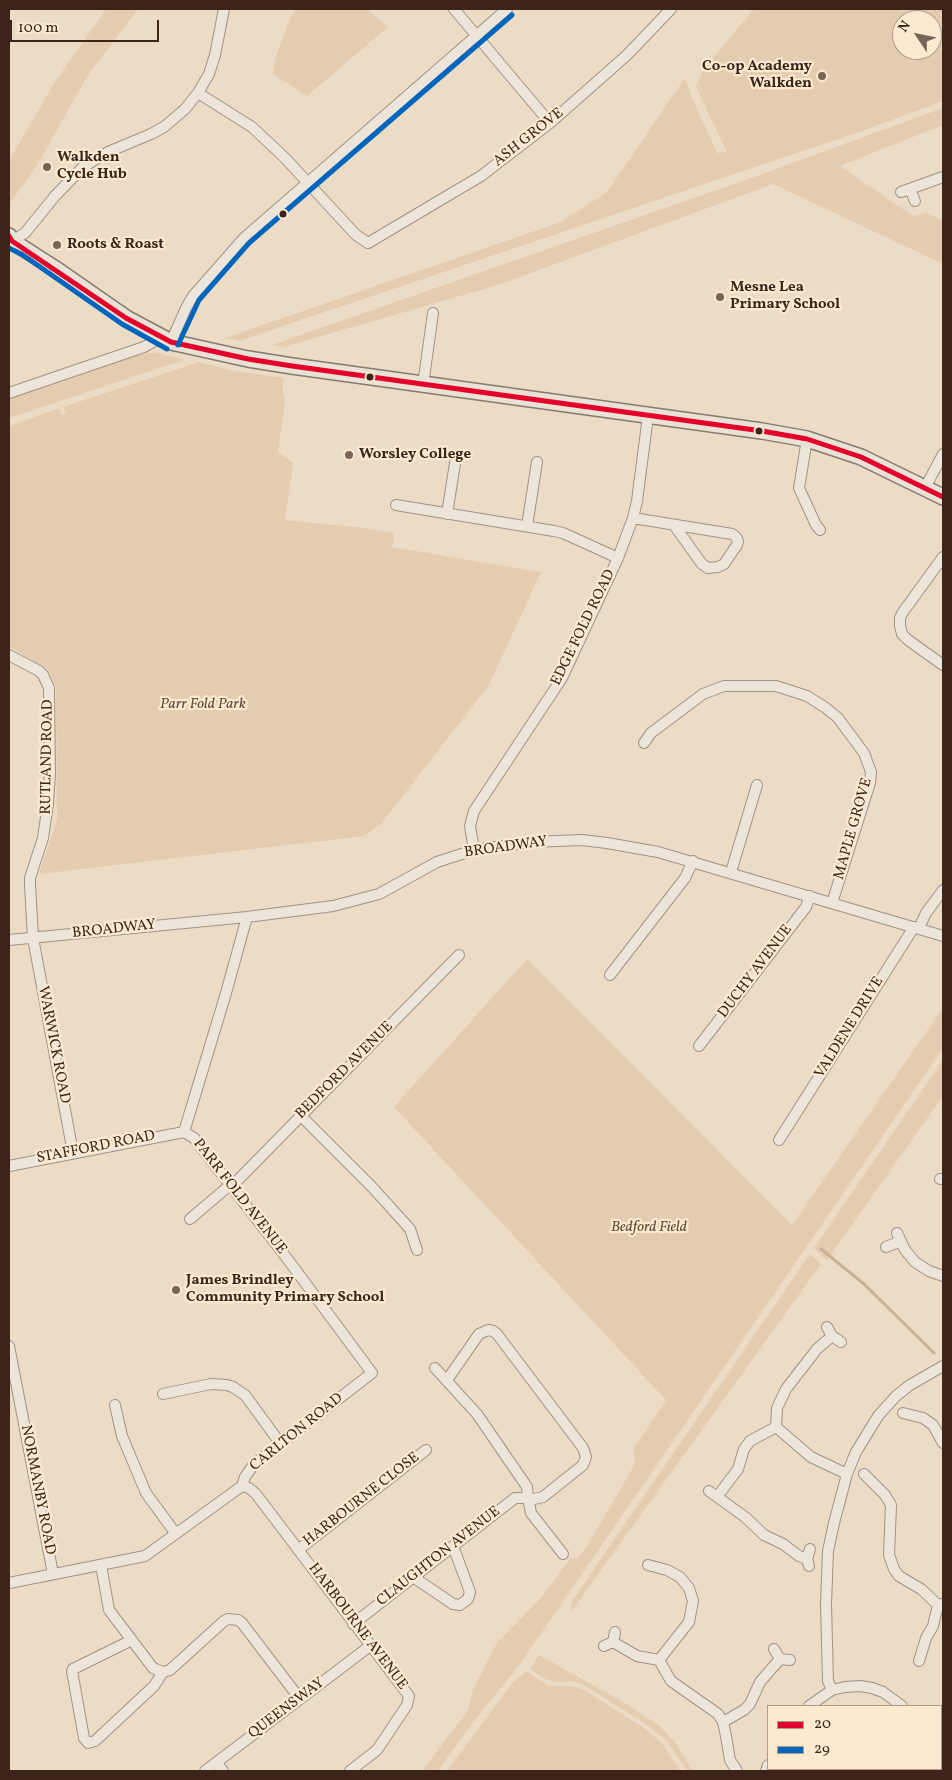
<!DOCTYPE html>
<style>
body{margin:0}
#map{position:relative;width:952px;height:1780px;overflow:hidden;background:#ecdcc6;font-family:Vollkorn,serif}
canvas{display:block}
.frame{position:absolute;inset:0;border:10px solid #3d241b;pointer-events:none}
.legend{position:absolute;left:767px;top:1705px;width:175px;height:65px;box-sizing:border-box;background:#fcead0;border:1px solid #b09b88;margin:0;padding:6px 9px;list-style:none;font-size:15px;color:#3d241b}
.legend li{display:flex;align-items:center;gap:10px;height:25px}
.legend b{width:25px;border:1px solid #b09b88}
.north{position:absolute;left:892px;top:10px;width:50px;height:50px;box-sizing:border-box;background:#fcead0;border:1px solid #b09b88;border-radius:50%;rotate:304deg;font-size:14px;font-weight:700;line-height:20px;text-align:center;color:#3d241b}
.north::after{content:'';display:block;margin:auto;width:18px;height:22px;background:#7a6457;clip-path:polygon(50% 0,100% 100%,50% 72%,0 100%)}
.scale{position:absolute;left:10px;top:20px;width:149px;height:22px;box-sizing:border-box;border:2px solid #3d241b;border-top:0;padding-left:6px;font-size:15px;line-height:18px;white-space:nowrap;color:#3d241b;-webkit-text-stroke:4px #fcead0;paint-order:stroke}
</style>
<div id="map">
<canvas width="952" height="1780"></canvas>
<div class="frame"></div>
<ul class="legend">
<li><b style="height:6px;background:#e4002b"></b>20</li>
<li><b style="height:6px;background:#0065bd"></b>29</li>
</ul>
<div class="north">N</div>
<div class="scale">100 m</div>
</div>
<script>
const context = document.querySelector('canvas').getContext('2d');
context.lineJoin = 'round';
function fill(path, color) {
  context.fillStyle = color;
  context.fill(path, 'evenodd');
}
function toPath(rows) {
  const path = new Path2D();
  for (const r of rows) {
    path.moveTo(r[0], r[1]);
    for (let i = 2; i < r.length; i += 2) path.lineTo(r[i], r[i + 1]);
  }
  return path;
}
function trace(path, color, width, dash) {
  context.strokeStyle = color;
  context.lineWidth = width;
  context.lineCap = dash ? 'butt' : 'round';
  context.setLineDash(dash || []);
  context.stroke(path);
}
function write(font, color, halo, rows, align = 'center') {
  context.font = font + ' Vollkorn,serif';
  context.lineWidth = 4.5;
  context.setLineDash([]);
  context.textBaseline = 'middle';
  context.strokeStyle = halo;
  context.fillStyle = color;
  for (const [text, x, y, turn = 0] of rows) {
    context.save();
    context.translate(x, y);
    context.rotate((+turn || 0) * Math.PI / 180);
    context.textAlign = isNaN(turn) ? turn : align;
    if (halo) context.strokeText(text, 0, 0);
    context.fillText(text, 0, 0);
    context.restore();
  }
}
const green = toPath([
 [106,9,138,9,88,75,36,167,9,204,9,161,53,85],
 [296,9,367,9,388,27,307,96,273,74,275,59,290,19],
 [754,9,943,9,943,101,862,131,239,341,225,338,561,222,607,192,685,78,690,93,717,153,727,152,696,87,703,70],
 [902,20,932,20,932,50,902,50],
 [943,108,943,125,840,166,913,216,927,213,943,221,943,264,773,184,498,285,283,347,272,345,757,176],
 [155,352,184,360,9,418,9,397,125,358],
 [199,362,235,371,283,378,283,391,285,401,278,452,293,463,285,520,364,528,394,533,392,547,541,572,489,685,381,824,364,836,39,874,57,820,56,686,47,669,9,646,9,426,60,408,62,415,66,414,63,407],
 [527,959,792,1225,943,1008,943,1048,520,1664,470,1726,438,1771,422,1771,468,1710,473,1689,497,1643,541,1598,570,1559,577,1558,586,1548,635,1464,634,1448,666,1400,394,1107],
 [943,1060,943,1096,827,1260,814,1248],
 [810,1254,821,1264,571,1612,572,1601],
 [539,1655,623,1702,660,1726,674,1741,693,1771,687,1771,667,1741,646,1724,582,1684,572,1681,559,1682,547,1680,530,1669],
 [526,1671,548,1686,572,1686,584,1690,644,1728,662,1743,680,1771,447,1771,511,1685]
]);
const stream = toPath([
 [821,1249,864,1284,934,1353]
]);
const street = toPath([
 [454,9,550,123],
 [198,93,252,127,285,158,356,235,368,243,481,176,550,123,627,55,671,9],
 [910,189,915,201],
 [901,192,943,177],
 [12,241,25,233,55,196,83,167,108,152,151,134,164,127,185,109,198,93,209,74,215,55,224,9],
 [171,342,186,308,193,296,244,238,507,9],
 [423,385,433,313],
 [9,393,144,347,160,338],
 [807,439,799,488,816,525,820,530],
 [925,488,943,454],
 [396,505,554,531,563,533,618,558],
 [447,514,456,457],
 [633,518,732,534,736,537,738,541,737,545,724,564,718,567,708,568,702,564,674,525],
 [527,526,537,462],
 [943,557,903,612,900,618,900,626,902,634,908,640,943,665],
 [9,655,39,671,43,675,49,688,50,773,48,804,43,838,30,878,30,885,33,938,73,1153],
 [644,743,651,733,703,694,724,686,776,686,807,696,826,708,838,718,864,753,871,772,870,783,832,903],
 [474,850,470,826,474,811,562,678,618,558,633,518,637,501,648,416],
 [731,872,757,785],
 [919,928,926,913,943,890],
 [9,940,247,917,333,906,379,894,437,862,474,850,531,842,582,840,607,843,658,852,943,936],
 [610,975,685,878,693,861],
 [699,1046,806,907,810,896],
 [301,1116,372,1187,410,1229,417,1250],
 [779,1140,914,927],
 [9,1166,184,1132],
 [940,1179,943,1179],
 [232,1186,459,955],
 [190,1219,230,1185],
 [897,1233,905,1250,915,1262,929,1271,943,1276],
 [886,1247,901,1241],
 [827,1327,832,1336,841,1342],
 [832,1336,817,1349,786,1389,777,1408,776,1427,811,1457,847,1474],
 [9,1346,53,1574],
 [435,1368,477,1414,523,1481,527,1487,528,1498,534,1499,543,1497,583,1465,586,1457,583,1448,497,1334,493,1331,488,1330,479,1334,447,1380],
 [163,1394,211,1384,227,1385,233,1387,245,1395,280,1443],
 [115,1405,122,1436,146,1493,176,1534],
 [903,1413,923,1418,933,1425,943,1443],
 [864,1474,885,1495,891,1505,889,1555,894,1569,899,1576,921,1589,938,1605,943,1604],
 [242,1486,249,1488,256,1494,409,1696,407,1705,377,1750,350,1771],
 [709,1491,745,1517,764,1535,783,1544,799,1556,807,1559],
 [717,1497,738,1469,744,1449,750,1441,776,1427],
 [298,1550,426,1450],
 [101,1565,109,1610,153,1668,163,1672],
 [648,1565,667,1570,680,1577,689,1588,693,1601,689,1622,659,1660,671,1681,718,1714,723,1722,726,1736,730,1760,737,1771],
 [809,1566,807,1559,810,1549],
 [413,1577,453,1604,460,1605,468,1599,470,1592,453,1546],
 [9,1583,145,1556,242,1486,245,1477,254,1464,372,1373,289,1261,194,1138,184,1132,226,993,247,917],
 [353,1624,515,1498,528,1498,531,1513,563,1554],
 [132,1640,73,1669,72,1671,84,1738,88,1743,95,1741,154,1686,163,1672,170,1670,224,1621,228,1619,238,1620,242,1623,300,1699],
 [613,1642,637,1656,659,1660],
 [604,1646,613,1642,615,1632],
 [774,1649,780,1659,790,1660],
 [919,1661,926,1638,933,1626,938,1605],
 [832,1690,828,1681,826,1604,828,1551,834,1523,847,1474,856,1452,878,1416,896,1396,910,1385,943,1366],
 [809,1706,832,1690,845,1687,860,1686,872,1688,883,1692,902,1706],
 [723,1722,744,1710,750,1704,760,1682,780,1659],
 [217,1763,223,1771],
 [817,1769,820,1771],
 [937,1769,937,1771],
 [205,1771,370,1646],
 [766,1771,768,1765],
 [898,1771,901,1769]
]);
const primary = toPath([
 [9,236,12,241,54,268,126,318,171,342,248,359,292,366,762,431,807,439,861,457,943,497]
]);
const bus1 = toPath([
 [9,236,12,241,126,318,171,342,248,359,292,366,762,431,807,439,861,457,943,497]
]);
const bus2 = toPath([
 [9,248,23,255,122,324,167,349],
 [178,345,199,300,249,243,512,15]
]);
const markers = [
 [822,76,5,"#7a6457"],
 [47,167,5,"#7a6457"],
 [283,214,4.5,"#3d241b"],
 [57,245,5,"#7a6457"],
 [720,297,5,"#7a6457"],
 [370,377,4.5,"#3d241b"],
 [759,431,4.5,"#3d241b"],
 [349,455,5,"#7a6457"],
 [176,1290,5,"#7a6457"]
];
const poiNames = [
 ["Co-op Academy",812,67,"right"],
 ["Walkden",812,84,"right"],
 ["Walkden",57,158],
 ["Cycle Hub",57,175],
 ["Roots & Roast",67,245],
 ["Mesne Lea",730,288],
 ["Primary School",730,305],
 ["Worsley College",359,455],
 ["James Brindley",186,1281],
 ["Community Primary School",186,1298]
];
const streetNames = [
 ["ASH GROVE",529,138,-38],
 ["EDGE FOLD ROAD",584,628,-64],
 ["RUTLAND ROAD",48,757,-89],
 ["MAPLE GROVE",854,829,-74],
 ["BROADWAY",506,848,-8],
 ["BROADWAY",114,930,-6],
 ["DUCHY AVENUE",756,972,-53],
 ["VALDENE DRIVE",850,1028,-58],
 ["WARWICK ROAD",53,1045,79],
 ["BEDFORD AVENUE",345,1071,-45],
 ["STAFFORD ROAD",96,1148,-11],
 ["PARR FOLD AVENUE",239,1197,52],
 ["CARLTON ROAD",297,1433,-39],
 ["NORMANBY ROAD",37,1490,79],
 ["HARBOURNE CLOSE",362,1500,-38],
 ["CLAUGHTON AVENUE",439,1557,-38],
 ["HARBOURNE AVENUE",357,1627,53],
 ["QUEENSWAY",287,1709,-37]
];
const parkNames = [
 ["Parr Fold Park",203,705],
 ["Bedford Field",649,1228]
];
fill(green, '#e3ccaf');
trace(stream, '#c9b196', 3);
trace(street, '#9e9285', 12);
trace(primary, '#867a6e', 18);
trace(street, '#eee5da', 10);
trace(primary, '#eae2d5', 15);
trace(bus1, '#e4002b', 5);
trace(bus2, '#0065bd', 5);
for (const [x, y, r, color] of markers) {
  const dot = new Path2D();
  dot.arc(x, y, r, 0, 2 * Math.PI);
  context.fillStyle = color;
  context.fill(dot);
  trace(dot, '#fcead0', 2);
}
write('bold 15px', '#3d241b', '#fcead0', poiNames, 'left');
write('15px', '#3d241b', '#fcead0', streetNames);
write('italic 15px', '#644b3b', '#fcead0', parkNames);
</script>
